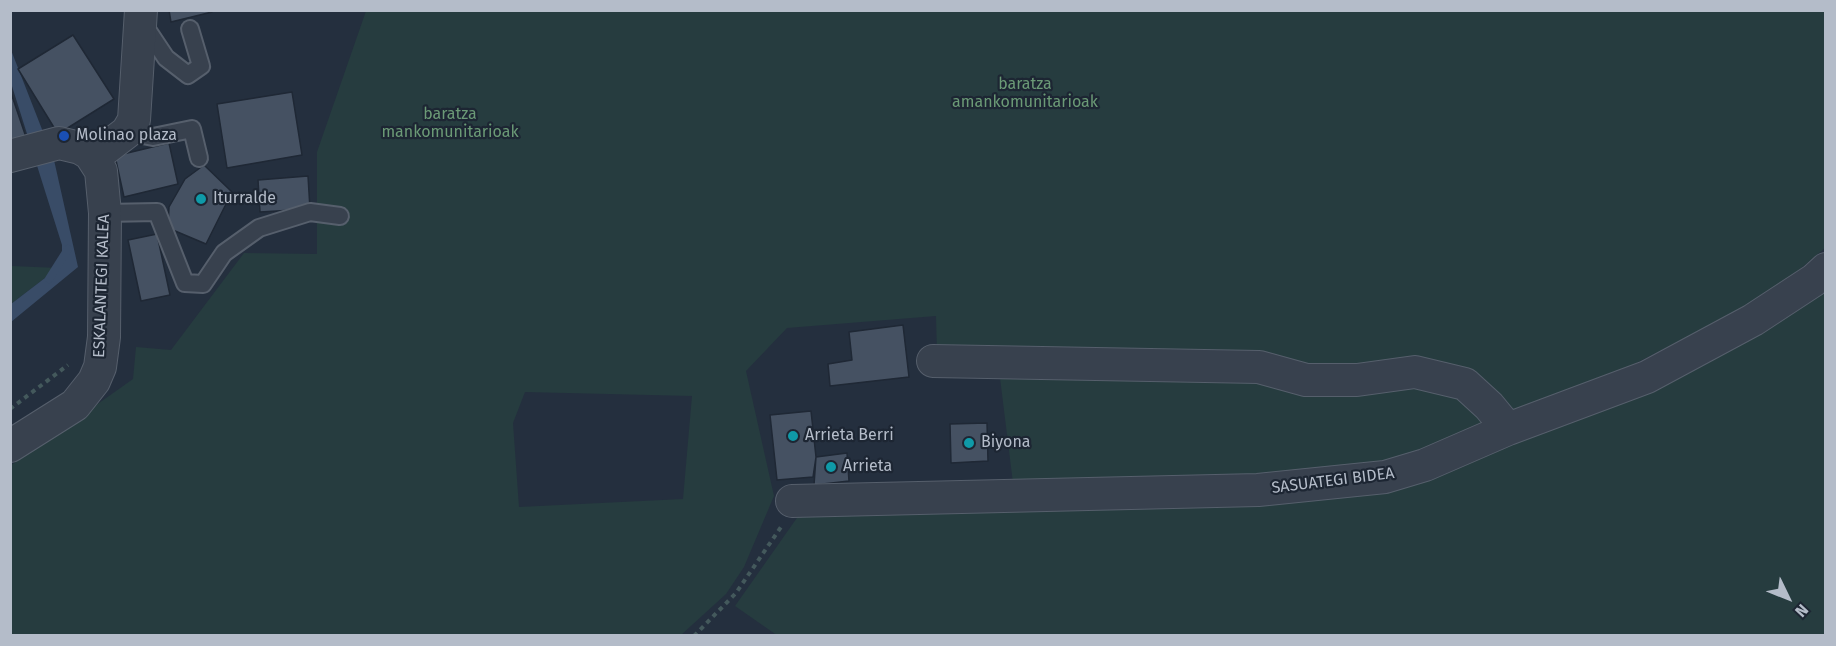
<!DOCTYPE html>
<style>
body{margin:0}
#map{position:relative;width:1836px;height:646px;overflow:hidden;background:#242f3e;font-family:"Fira Sans",sans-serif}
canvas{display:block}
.frame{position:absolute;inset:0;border:12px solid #b4bcc9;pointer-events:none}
.north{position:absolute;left:1758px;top:568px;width:60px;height:60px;-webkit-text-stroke:4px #1d2633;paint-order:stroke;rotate:133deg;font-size:16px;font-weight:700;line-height:24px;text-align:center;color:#b4bcc9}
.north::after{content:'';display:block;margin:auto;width:21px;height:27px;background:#b4bcc9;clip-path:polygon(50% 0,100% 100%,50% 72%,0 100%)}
</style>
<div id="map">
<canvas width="1836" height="646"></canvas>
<div class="frame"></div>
<div class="north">N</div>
</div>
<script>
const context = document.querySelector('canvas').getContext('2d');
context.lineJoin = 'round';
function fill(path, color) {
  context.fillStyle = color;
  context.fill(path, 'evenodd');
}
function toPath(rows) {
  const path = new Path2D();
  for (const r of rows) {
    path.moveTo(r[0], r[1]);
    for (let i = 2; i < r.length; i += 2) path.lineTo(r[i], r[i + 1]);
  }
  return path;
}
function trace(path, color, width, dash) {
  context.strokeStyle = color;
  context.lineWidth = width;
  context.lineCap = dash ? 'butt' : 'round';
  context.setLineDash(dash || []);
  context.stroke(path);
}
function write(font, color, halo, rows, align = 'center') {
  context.font = font + ' "Fira Sans",sans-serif';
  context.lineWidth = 4.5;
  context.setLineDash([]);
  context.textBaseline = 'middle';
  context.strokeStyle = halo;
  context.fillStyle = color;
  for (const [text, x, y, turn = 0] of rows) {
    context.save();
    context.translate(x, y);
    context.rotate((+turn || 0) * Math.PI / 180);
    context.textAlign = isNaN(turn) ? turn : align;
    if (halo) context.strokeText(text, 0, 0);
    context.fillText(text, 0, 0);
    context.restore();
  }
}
const green = toPath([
 [366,11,1825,11,1825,248,1769,295,1601,381,1394,468,1214,482,1013,483,999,370,937,353,936,316,787,328,746,371,774,496,744,567,726,594,681,635,11,636,10,466,133,379,136,347,171,350,244,253,317,254,317,152],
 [525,392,692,396,683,499,519,507,513,423],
 [11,266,58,268,11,304],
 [1825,280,1825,635,778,636,735,606,799,515,1258,501,1393,491,1652,385]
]);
const water = toPath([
 [10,35,11,50,54,160,78,267,11,322,11,304,58,268,62,261,62,245,11,83]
]);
const stream = toPath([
 [49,279,68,249]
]);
const building = toPath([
 [169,10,212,10,212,12,171,22,169,10],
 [73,35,114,99,58,134,18,69,73,35],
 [10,90,28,143,10,149,10,90],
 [292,92,302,155,227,168,217,104,292,92],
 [169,143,178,184,124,197,115,156,169,143],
 [204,165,232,192,206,244,168,228,169,207,185,179,204,165],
 [308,176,310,209,260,212,258,180,308,176],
 [157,234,170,295,141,301,128,240,157,234],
 [903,325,909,377,830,386,828,364,852,360,849,332,903,325],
 [811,411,816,457,813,477,777,480,770,415,811,411],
 [987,423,988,461,951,463,950,424,987,423],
 [847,453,849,481,814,485,816,457,847,453]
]);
const path = toPath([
 [10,409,68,365],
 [694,636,736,593,781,527]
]);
const service = toPath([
 [142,22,166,58,188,75,201,66,190,29],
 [127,132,153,137,192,129,199,158],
 [105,213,157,212,185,283,203,284,224,253,259,228,310,212,340,216]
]);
const minor = toPath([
 [10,156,59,143,80,148,90,154,101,171,105,213,104,337,100,367,94,381,75,405,10,446],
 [93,158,127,132,134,120,141,10],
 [933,361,1259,367,1306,380,1357,380,1415,372,1465,384,1489,406,1508,429],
 [792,501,1258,490,1385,477,1425,465,1508,429,1647,377,1753,320,1814,280,1826,269]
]);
const markers = [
 [64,136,6,"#1a4fb4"],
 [201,199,6,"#0f9aa8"],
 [793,436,6,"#0f9aa8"],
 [969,443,6,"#0f9aa8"],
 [831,467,6,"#0f9aa8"]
];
const parkNames = [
 ["baratza",1025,85],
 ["amankomunitarioak",1025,103],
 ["baratza",450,115],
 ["mankomunitarioak",450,133]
];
const poiNames = [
 ["Molinao plaza",76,136],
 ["Iturralde",213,199],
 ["Arrieta Berri",805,436],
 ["Biyona",981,443],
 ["Arrieta",843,467]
];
const streetNames = [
 ["ESKALANTEGI KALEA",102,286,-88],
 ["SASUATEGI BIDEA",1333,481,-7]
];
fill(green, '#263c3f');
fill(water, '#394c67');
trace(stream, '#394c67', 8);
fill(building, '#455162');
trace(building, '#1f2835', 1.5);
trace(service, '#565f6c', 20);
trace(minor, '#565f6c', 34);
trace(path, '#44595c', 4, [4.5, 4.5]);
trace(service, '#38414e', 16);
trace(minor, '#38414e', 32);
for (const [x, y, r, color] of markers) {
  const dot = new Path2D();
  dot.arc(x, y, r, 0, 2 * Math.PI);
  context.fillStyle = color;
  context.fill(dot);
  trace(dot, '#1d2633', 2);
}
write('16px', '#6b9a76', '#1d2633', parkNames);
write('16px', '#b4bcc9', '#1d2633', poiNames, 'left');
write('16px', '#b4bcc9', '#1d2633', streetNames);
</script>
